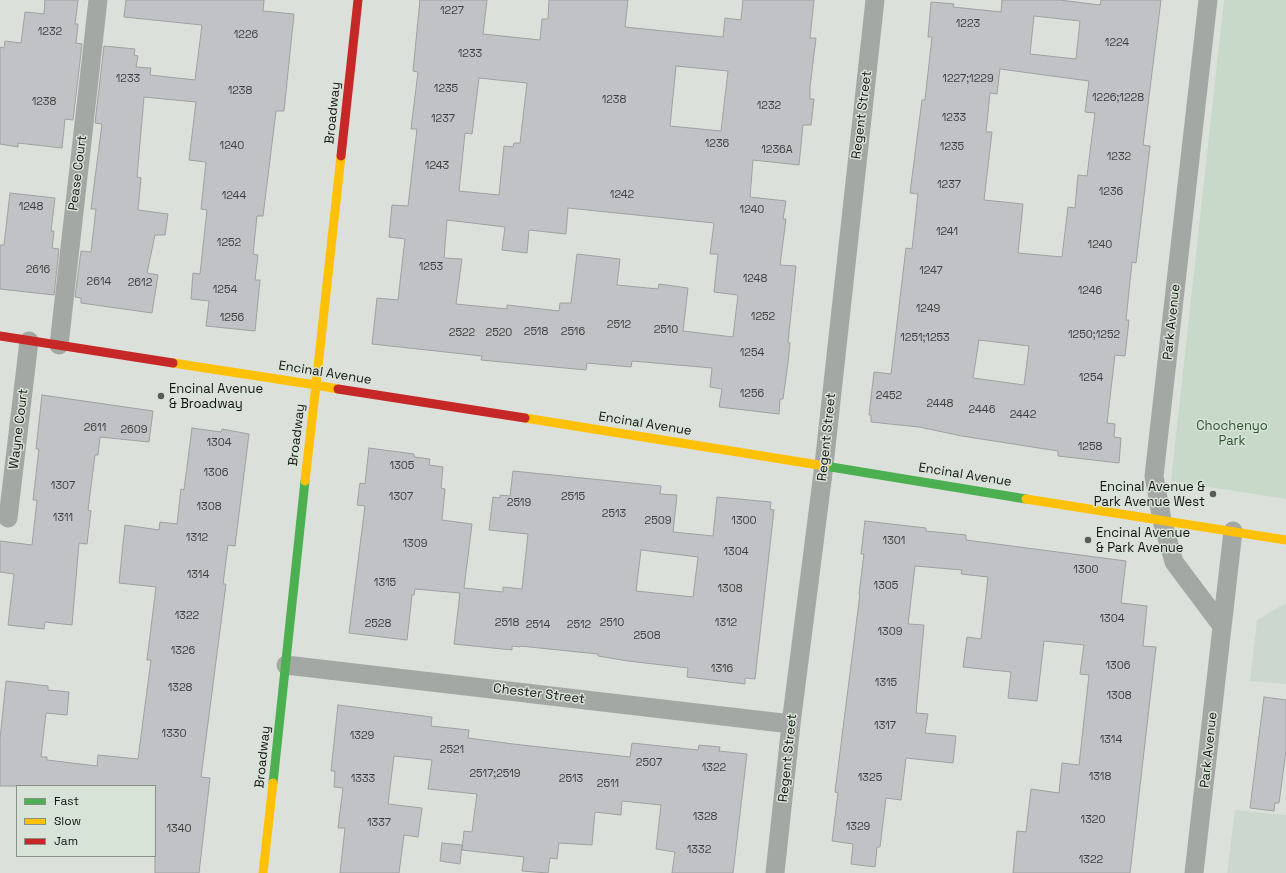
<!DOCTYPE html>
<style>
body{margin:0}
#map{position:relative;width:1286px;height:873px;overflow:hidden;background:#dbe0db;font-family:"Space Grotesk",sans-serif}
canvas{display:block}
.legend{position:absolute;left:16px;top:785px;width:140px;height:72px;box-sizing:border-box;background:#d8e3d8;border:1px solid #889088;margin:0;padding:5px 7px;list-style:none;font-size:12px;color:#111411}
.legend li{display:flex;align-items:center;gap:8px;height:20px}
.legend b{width:20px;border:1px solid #889088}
</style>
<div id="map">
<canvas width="1286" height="873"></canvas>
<ul class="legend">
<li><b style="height:5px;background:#4caf50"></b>Fast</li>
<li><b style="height:5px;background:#ffc107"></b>Slow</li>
<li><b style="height:5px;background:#c62828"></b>Jam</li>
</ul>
</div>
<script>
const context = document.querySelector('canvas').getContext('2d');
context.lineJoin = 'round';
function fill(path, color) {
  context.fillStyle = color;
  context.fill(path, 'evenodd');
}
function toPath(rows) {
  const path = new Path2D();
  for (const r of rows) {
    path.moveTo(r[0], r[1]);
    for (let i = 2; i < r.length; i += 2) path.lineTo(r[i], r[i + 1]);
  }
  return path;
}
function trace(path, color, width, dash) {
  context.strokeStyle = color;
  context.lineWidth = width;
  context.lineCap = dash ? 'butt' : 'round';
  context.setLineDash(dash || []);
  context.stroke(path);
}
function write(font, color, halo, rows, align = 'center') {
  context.font = font + ' "Space Grotesk",sans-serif';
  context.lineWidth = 3;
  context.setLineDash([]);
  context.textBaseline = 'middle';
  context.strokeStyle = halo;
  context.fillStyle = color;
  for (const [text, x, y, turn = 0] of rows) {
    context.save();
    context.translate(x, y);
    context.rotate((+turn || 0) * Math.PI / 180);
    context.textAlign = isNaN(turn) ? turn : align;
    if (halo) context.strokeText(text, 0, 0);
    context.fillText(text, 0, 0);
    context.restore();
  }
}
const built = toPath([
 [1286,603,1286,684,1250,681,1257,620],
 [1235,810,1286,815,1286,873,1227,873]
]);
const green = toPath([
 [1224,0,1286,0,1286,499,1171,481]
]);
const building = toPath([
 [45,0,78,0,75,24,78,24,76,43,82,44,73,120,65,119,62,148,18,143,18,147,0,144,0,47,4,48,5,41,21,43,25,12,44,14,45,0],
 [126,0,264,0,263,11,294,14,284,111,276,111,263,216,257,216,253,254,258,255,255,280,260,280,255,331,206,326,209,301,191,299,193,273,200,274,207,210,201,209,206,162,189,160,196,102,144,97,137,177,141,178,138,210,168,214,165,235,155,235,147,273,158,275,152,313,81,303,81,298,75,297,81,251,91,252,96,209,91,209,102,124,95,123,104,46,135,49,134,55,138,56,136,67,151,68,150,75,195,80,202,25,124,17,126,0],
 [420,0,487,0,483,34,540,40,542,19,548,19,549,0,628,0,625,27,723,37,725,18,741,20,743,0,814,0,810,38,816,38,810,87,810,99,814,99,811,125,803,125,799,165,753,160,750,197,786,201,783,219,786,219,780,265,796,266,788,342,790,343,788,363,783,399,780,399,779,414,719,407,722,389,710,387,712,368,632,361,631,367,587,363,586,370,481,360,482,356,372,344,377,298,398,300,405,239,389,237,392,205,408,206,417,129,411,129,418,72,413,71,420,0],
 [676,66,728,71,721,131,670,126,676,66],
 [479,78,527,83,520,143,514,143,513,147,504,146,499,195,459,191,465,133,472,134,479,78],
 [568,208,714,223,710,254,718,254,714,292,738,295,733,337,683,331,688,288,659,284,658,289,617,285,620,259,577,254,571,303,560,303,559,311,507,305,507,309,456,304,462,259,444,258,447,220,505,227,502,250,527,253,529,230,566,234,568,208],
 [1002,0,1060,0,1100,5,1101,0,1161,0,1143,145,1150,146,1136,263,1132,262,1126,320,1129,320,1125,356,1115,355,1107,423,1115,424,1114,437,1121,438,1119,463,1058,456,1058,451,962,436,919,427,871,422,871,415,869,415,874,372,891,374,906,248,912,249,918,194,910,193,922,100,925,100,932,37,928,37,931,2,954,4,953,7,1001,12,1002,0],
 [1034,16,1080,21,1076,59,1030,54,1034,16],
 [1000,69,1089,81,1085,112,1095,113,1087,176,1078,175,1075,208,1068,207,1062,257,1018,253,1023,204,984,200,992,132,986,132,990,93,997,94,1000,69],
 [979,340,1029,346,1024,385,973,378,979,340],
 [10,193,55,198,51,231,54,231,52,248,59,249,54,295,0,289,0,245,4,245,10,193],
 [42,395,153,411,149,442,100,437,98,455,95,455,88,510,91,511,87,544,79,543,72,625,45,622,44,629,8,625,14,574,0,572,0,541,32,545,37,500,33,500,39,449,36,449,42,395],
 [192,428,221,432,222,429,249,434,235,546,228,545,223,584,226,584,201,777,210,778,199,873,155,873,155,786,0,786,0,739,6,681,48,686,48,690,69,692,67,715,46,713,41,757,47,757,47,760,97,766,98,755,138,759,151,660,147,660,156,587,119,583,125,525,159,530,160,522,177,524,181,489,184,490,192,428],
 [369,448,414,454,414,457,430,459,429,465,443,467,441,488,445,489,442,520,472,524,464,588,503,592,503,587,522,589,528,534,489,530,493,497,500,498,500,495,510,496,513,471,661,486,660,494,677,495,673,532,713,536,717,497,771,502,770,509,774,510,755,679,745,678,745,684,687,677,688,668,628,661,598,656,598,654,520,646,520,647,512,646,512,650,454,644,460,593,415,589,414,595,412,595,407,640,349,633,365,506,357,505,360,483,365,484,369,448],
 [641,550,698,557,693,597,636,591,641,550],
 [865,521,926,528,926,531,966,535,966,540,1126,561,1121,603,1147,606,1143,646,1156,647,1130,873,1013,873,1017,831,1026,832,1031,789,1059,793,1062,763,1079,765,1089,675,1080,674,1084,645,1044,641,1037,701,1008,698,1011,672,963,667,967,637,981,639,988,577,961,574,962,570,915,566,908,624,924,625,916,713,928,714,925,733,956,736,953,763,906,758,901,800,886,798,880,847,877,847,875,867,851,864,853,844,832,841,838,793,835,792,860,594,859,594,864,554,861,554,865,521],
 [1264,697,1286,700,1286,751,1279,803,1275,803,1274,811,1250,808,1264,697],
 [338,705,432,717,431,726,469,730,468,738,513,744,630,757,632,743,698,750,699,745,720,747,719,751,747,754,733,873,672,873,675,852,656,849,661,805,622,801,621,815,595,812,592,845,559,843,557,859,550,858,548,873,522,871,524,857,462,850,464,831,472,832,477,794,428,789,432,760,394,756,388,804,422,808,418,837,404,835,399,873,340,873,345,828,338,828,343,788,334,787,335,771,331,771,338,705],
 [442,843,462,845,460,864,440,861,442,843]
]);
const street = toPath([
 [1208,0,1154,476,1162,520,1174,562,1222,626],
 [59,345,98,0],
 [8,518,29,341],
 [286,665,791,724],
 [775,873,791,724,824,465,875,0],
 [1194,873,1233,531]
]);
const fast = toPath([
 [825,466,1026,499],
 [273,783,305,481]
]);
const slow = toPath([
 [173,363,316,385,305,481],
 [338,389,316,385,341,156],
 [525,418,825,466],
 [1026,499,1286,540],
 [263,873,273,783]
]);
const jam = toPath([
 [341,156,358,0],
 [0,336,173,363],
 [338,389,525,418]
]);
const markers = [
 [161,396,4,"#585b58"],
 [1213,494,4,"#585b58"],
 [1088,540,4,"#585b58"]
];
const numberNames = [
 ["1227",452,11],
 ["1223",968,24],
 ["1232",50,32],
 ["1226",246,35],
 ["1224",1117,43],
 ["1233",470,54],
 ["1233",128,79],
 ["1227;1229",968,79],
 ["1235",446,89],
 ["1238",240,91],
 ["1226;1228",1118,98],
 ["1238",614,100],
 ["1238",44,102],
 ["1232",769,106],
 ["1233",954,118],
 ["1237",443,119],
 ["1236",717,144],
 ["1240",232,146],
 ["1235",952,147],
 ["1236A",777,150],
 ["1232",1119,157],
 ["1243",437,166],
 ["1237",949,185],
 ["1236",1111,192],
 ["1242",622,195],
 ["1244",234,196],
 ["1248",31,207],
 ["1240",752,210],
 ["1241",947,232],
 ["1252",229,243],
 ["1240",1100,245],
 ["1253",431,267],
 ["2616",38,270],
 ["1247",931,271],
 ["1248",755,279],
 ["2614",99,282],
 ["2612",140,283],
 ["1254",225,290],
 ["1246",1090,291],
 ["1249",928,309],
 ["1252",763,317],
 ["1256",232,318],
 ["2512",619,325],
 ["2510",666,330],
 ["2518",536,332],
 ["2516",573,332],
 ["2522",462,333],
 ["2520",499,333],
 ["1250;1252",1094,335],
 ["1251;1253",925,338],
 ["1254",752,353],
 ["1254",1091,378],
 ["1256",752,394],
 ["2452",889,396],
 ["2448",940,404],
 ["2446",982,410],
 ["2442",1023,415],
 ["2611",95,428],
 ["2609",134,430],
 ["1304",219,443],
 ["1258",1090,447],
 ["1305",402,466],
 ["1306",216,473],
 ["1307",63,486],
 ["1307",401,497],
 ["2515",573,497],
 ["2519",519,503],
 ["1308",209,507],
 ["2513",614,514],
 ["1311",63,518],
 ["2509",658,521],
 ["1300",744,521],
 ["1312",197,538],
 ["1301",894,541],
 ["1309",415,544],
 ["1304",736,552],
 ["1300",1086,570],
 ["1314",198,575],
 ["1315",385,583],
 ["1305",886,586],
 ["1308",730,589],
 ["1322",187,616],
 ["1304",1112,619],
 ["2518",507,623],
 ["2510",612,623],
 ["1312",726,623],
 ["2528",378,624],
 ["2514",538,625],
 ["2512",579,625],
 ["1309",890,632],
 ["2508",647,636],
 ["1326",183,651],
 ["1306",1118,666],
 ["1316",722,669],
 ["1315",886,683],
 ["1328",180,688],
 ["1308",1119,696],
 ["1317",885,726],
 ["1330",174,734],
 ["1329",362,736],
 ["1314",1111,740],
 ["2521",452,750],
 ["2507",649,763],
 ["1322",714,768],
 ["2517;2519",495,774],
 ["1318",1100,777],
 ["1325",870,778],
 ["1333",363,779],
 ["2513",571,779],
 ["2511",608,784],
 ["1328",705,817],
 ["1320",1093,820],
 ["1337",379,823],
 ["1329",858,827],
 ["1340",179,829],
 ["1332",699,850],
 ["1322",1091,860]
];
const streetNames = [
 ["Broadway",333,113,-84],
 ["Regent Street",862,115,-83],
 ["Pease Court",78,173,-83],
 ["Park Avenue",1172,322,-84],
 ["Encinal Avenue",325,373,9],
 ["Encinal Avenue",645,424,9],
 ["Wayne Court",19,429,-83],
 ["Broadway",297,435,-83],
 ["Regent Street",827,437,-84],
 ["Encinal Avenue",965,475,9],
 ["Chester Street",539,694,7],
 ["Park Avenue",1209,750,-84],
 ["Broadway",263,757,-84],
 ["Regent Street",788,758,-84]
];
const poiNames = [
 ["Encinal Avenue",169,389],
 ["& Broadway",169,404],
 ["Encinal Avenue &",1205,487,"right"],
 ["Park Avenue West",1205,502,"right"],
 ["Encinal Avenue",1096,533],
 ["& Park Avenue",1096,548]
];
const parkNames = [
 ["Chochenyo",1232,426],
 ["Park",1232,441]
];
fill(built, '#ccd8cd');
fill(green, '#c8d9c9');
fill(building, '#c1c2c6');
trace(building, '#9ea0a0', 1);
trace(street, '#a4a8a4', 19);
trace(fast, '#4caf50', 9);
trace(slow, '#ffc107', 9);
trace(jam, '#c62828', 9);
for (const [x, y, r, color] of markers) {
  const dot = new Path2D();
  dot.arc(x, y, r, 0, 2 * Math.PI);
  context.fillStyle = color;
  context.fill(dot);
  trace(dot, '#d8e3d8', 1.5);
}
write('11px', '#3d403e', null, numberNames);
write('13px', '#111411', '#d8e3d8', streetNames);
write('13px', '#111411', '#d8e3d8', poiNames, 'left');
write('13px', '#2d5631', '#d8e3d8', parkNames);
</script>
